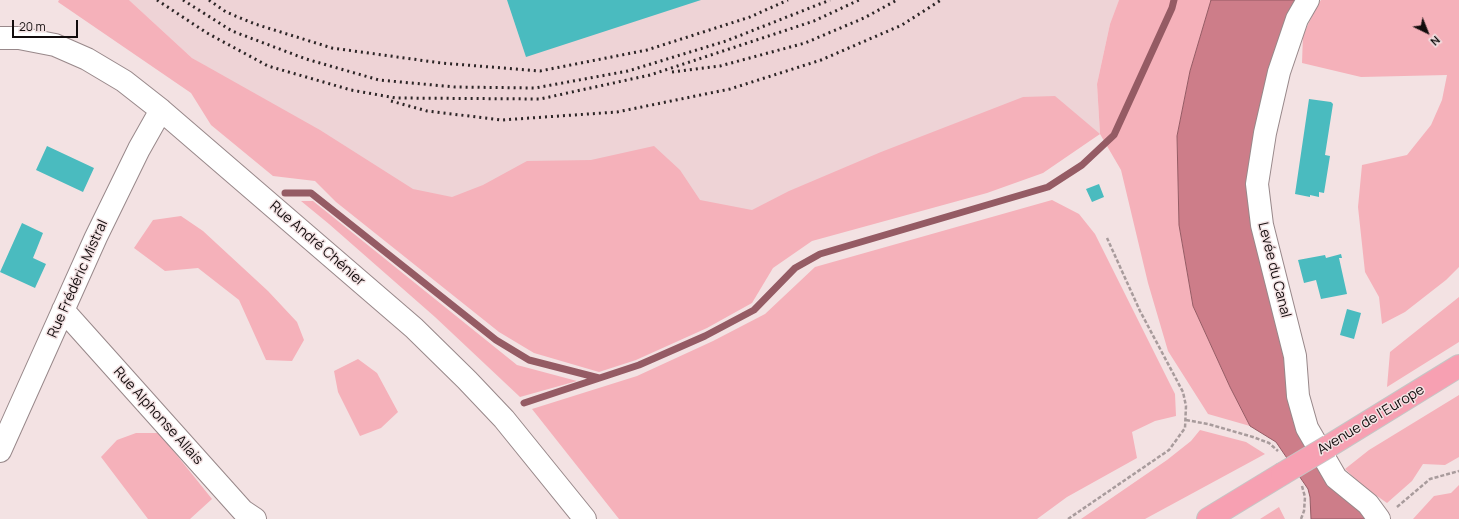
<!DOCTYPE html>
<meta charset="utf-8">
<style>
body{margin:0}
#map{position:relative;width:1459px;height:519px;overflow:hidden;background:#f3e2e3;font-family:Manrope,sans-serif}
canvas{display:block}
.north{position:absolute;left:1407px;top:12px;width:40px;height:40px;-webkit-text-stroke:3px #f3e2e3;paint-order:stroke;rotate:137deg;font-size:11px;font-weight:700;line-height:16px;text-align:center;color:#120c0d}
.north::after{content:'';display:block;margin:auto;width:14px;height:18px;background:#120c0d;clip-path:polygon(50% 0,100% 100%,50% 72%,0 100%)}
.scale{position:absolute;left:12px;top:20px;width:66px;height:18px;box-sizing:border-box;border:2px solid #120c0d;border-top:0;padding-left:5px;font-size:12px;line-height:14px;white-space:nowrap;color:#120c0d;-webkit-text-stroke:3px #f3e2e3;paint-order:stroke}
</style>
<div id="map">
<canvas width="1459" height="519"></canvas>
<div class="north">N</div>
<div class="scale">20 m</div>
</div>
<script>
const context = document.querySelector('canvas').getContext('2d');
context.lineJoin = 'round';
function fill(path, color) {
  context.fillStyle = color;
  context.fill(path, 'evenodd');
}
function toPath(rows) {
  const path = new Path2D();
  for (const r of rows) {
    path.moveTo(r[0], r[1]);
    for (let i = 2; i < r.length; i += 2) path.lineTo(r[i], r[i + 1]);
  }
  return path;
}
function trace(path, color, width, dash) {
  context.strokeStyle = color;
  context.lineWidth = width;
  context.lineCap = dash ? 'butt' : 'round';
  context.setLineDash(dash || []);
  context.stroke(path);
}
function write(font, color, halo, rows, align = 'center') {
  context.font = font + ' Manrope,sans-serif';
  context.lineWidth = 3;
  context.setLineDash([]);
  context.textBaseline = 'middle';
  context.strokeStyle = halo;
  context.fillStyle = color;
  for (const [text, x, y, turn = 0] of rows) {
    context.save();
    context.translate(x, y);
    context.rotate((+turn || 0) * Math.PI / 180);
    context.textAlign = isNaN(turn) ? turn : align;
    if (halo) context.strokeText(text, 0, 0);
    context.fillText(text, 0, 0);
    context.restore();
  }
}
const built = toPath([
 [129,0,1119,0,1110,24,1097,84,1100,134,1000,174,507,249,192,58]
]);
const green = toPath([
 [59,0,129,0,192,58,320,130,413,189,452,197,483,185,527,161,591,160,654,146,680,170,700,200,752,210,789,191,881,152,1023,97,1055,96,1100,134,1097,84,1110,24,1119,0,1211,0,1190,71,1177,136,1179,225,1193,306,1230,387,1250,426,1208,414,1168,351,1148,283,1121,170,1100,134,1043,173,987,193,812,241,773,268,752,303,707,328,636,360,599,372,534,353,499,332,336,202,315,181,273,176,211,125,191,93,58,2],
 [1321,0,1459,0,1459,267,1446,280,1405,312,1382,324,1379,297,1365,272,1358,207,1362,165,1407,155,1431,125,1442,100,1447,75,1361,77,1302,63,1303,35,1318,4],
 [1052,200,1079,214,1095,234,1175,394,1176,416,1155,421,1132,432,1137,458,1067,497,1037,519,619,519,532,409,637,376,713,341,765,314,815,267],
 [301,201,313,201,517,365,577,381,520,397,435,317,329,224],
 [181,216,203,231,268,291,297,322,304,340,292,361,266,360,239,300,198,268,165,271,134,248,153,220],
 [1459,297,1459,342,1387,387,1390,352],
 [358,359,377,373,398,412,381,428,360,436,338,392,334,371],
 [1459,395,1459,457,1445,465,1423,464,1412,481,1387,503,1364,487,1345,469,1369,450],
 [1200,430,1246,442,1265,454,1145,519,1081,519,1167,460,1191,441],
 [136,433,159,433,212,499,190,519,148,519,101,457,117,440],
 [1459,485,1459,519,1413,519,1434,496,1451,493],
 [1279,507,1285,519,1260,519]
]);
const water = toPath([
 [1211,0,1297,0,1256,131,1287,371,1369,519,1311,519,1310,497,1308,489,1276,442,1250,426,1230,387,1193,306,1179,225,1177,136,1190,71,1211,0]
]);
const stream = toPath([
 [285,193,311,193,496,340,529,360,599,378],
 [524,403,639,365,705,336,754,310,795,268,820,254,1048,187,1082,165,1114,135,1172,8,1174,0]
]);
const building = toPath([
 [507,0,701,0,526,57],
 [1309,99,1331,102,1333,104,1325,155,1330,156,1324,193,1319,192,1319,197,1310,195,1310,197,1295,194],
 [47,146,94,168,83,192,36,170],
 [1099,184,1104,197,1092,202,1086,189],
 [22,223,43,233,33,258,46,264,35,288,0,272],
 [1341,254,1342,258,1339,258,1347,294,1321,299,1316,280,1304,283,1298,260,1325,255,1326,258],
 [1347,309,1361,313,1354,339,1340,335]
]);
const path = toPath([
 [1186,420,1208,424,1253,437,1269,443,1278,451],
 [1397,507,1430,479,1459,471],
 [1068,519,1169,450,1185,428,1186,406,1183,392,1140,311,1107,238],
 [1301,519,1304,511,1305,497,1302,486]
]);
const minor = toPath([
 [1308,0,1297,19,1279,72,1265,133,1257,184,1262,225,1295,356,1298,396,1307,428,1336,478,1368,504,1379,519],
 [0,38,19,38,55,45,87,59,124,81,161,110,414,328,467,380,504,419,585,519],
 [63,310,243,511,255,519],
 [0,451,96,237,139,149,161,110]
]);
const major = toPath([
 [1329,446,1459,366],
 [1208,519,1282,474]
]);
const rail = toPath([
 [157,0,207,33,268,66,351,90,396,98,540,99,650,75,814,21,859,0],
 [183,0,232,31,306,59,379,80,455,87,535,88,628,71,726,41,830,0],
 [209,0,226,12,255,24,332,48,441,63,540,71,647,50,750,17,788,0],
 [672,72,720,66,805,43,864,18,897,0],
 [391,101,427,111,502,120,617,112,730,89,821,60,902,25,941,0]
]);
const majorBridge = toPath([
 [1282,474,1329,446]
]);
const streetNames = [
 ["Rue André Chénier",317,244,41],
 ["Levée du Canal",1274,270,76],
 ["Rue Frédéric Mistral",78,279,-66],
 ["Rue Alphonse Allais",158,416,48],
 ["Avenue de l'Europe",1371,420,-31]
];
fill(built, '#eed3d6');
fill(green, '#f5b1ba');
fill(water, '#cd7d89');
trace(water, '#955b64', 1);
trace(stream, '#955b64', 7);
fill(building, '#4abbbf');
trace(minor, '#98888a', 24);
trace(major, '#c6c5c5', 24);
trace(path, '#a89b9c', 2.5, [4, 2]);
trace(minor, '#fff', 22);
trace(major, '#f7a0b2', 22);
trace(rail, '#2c2526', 3, [2, 4]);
trace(majorBridge, '#c6c5c5', 24, []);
trace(majorBridge, '#f7a0b2', 22);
write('14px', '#120c0d', '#f3e2e3', streetNames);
</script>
